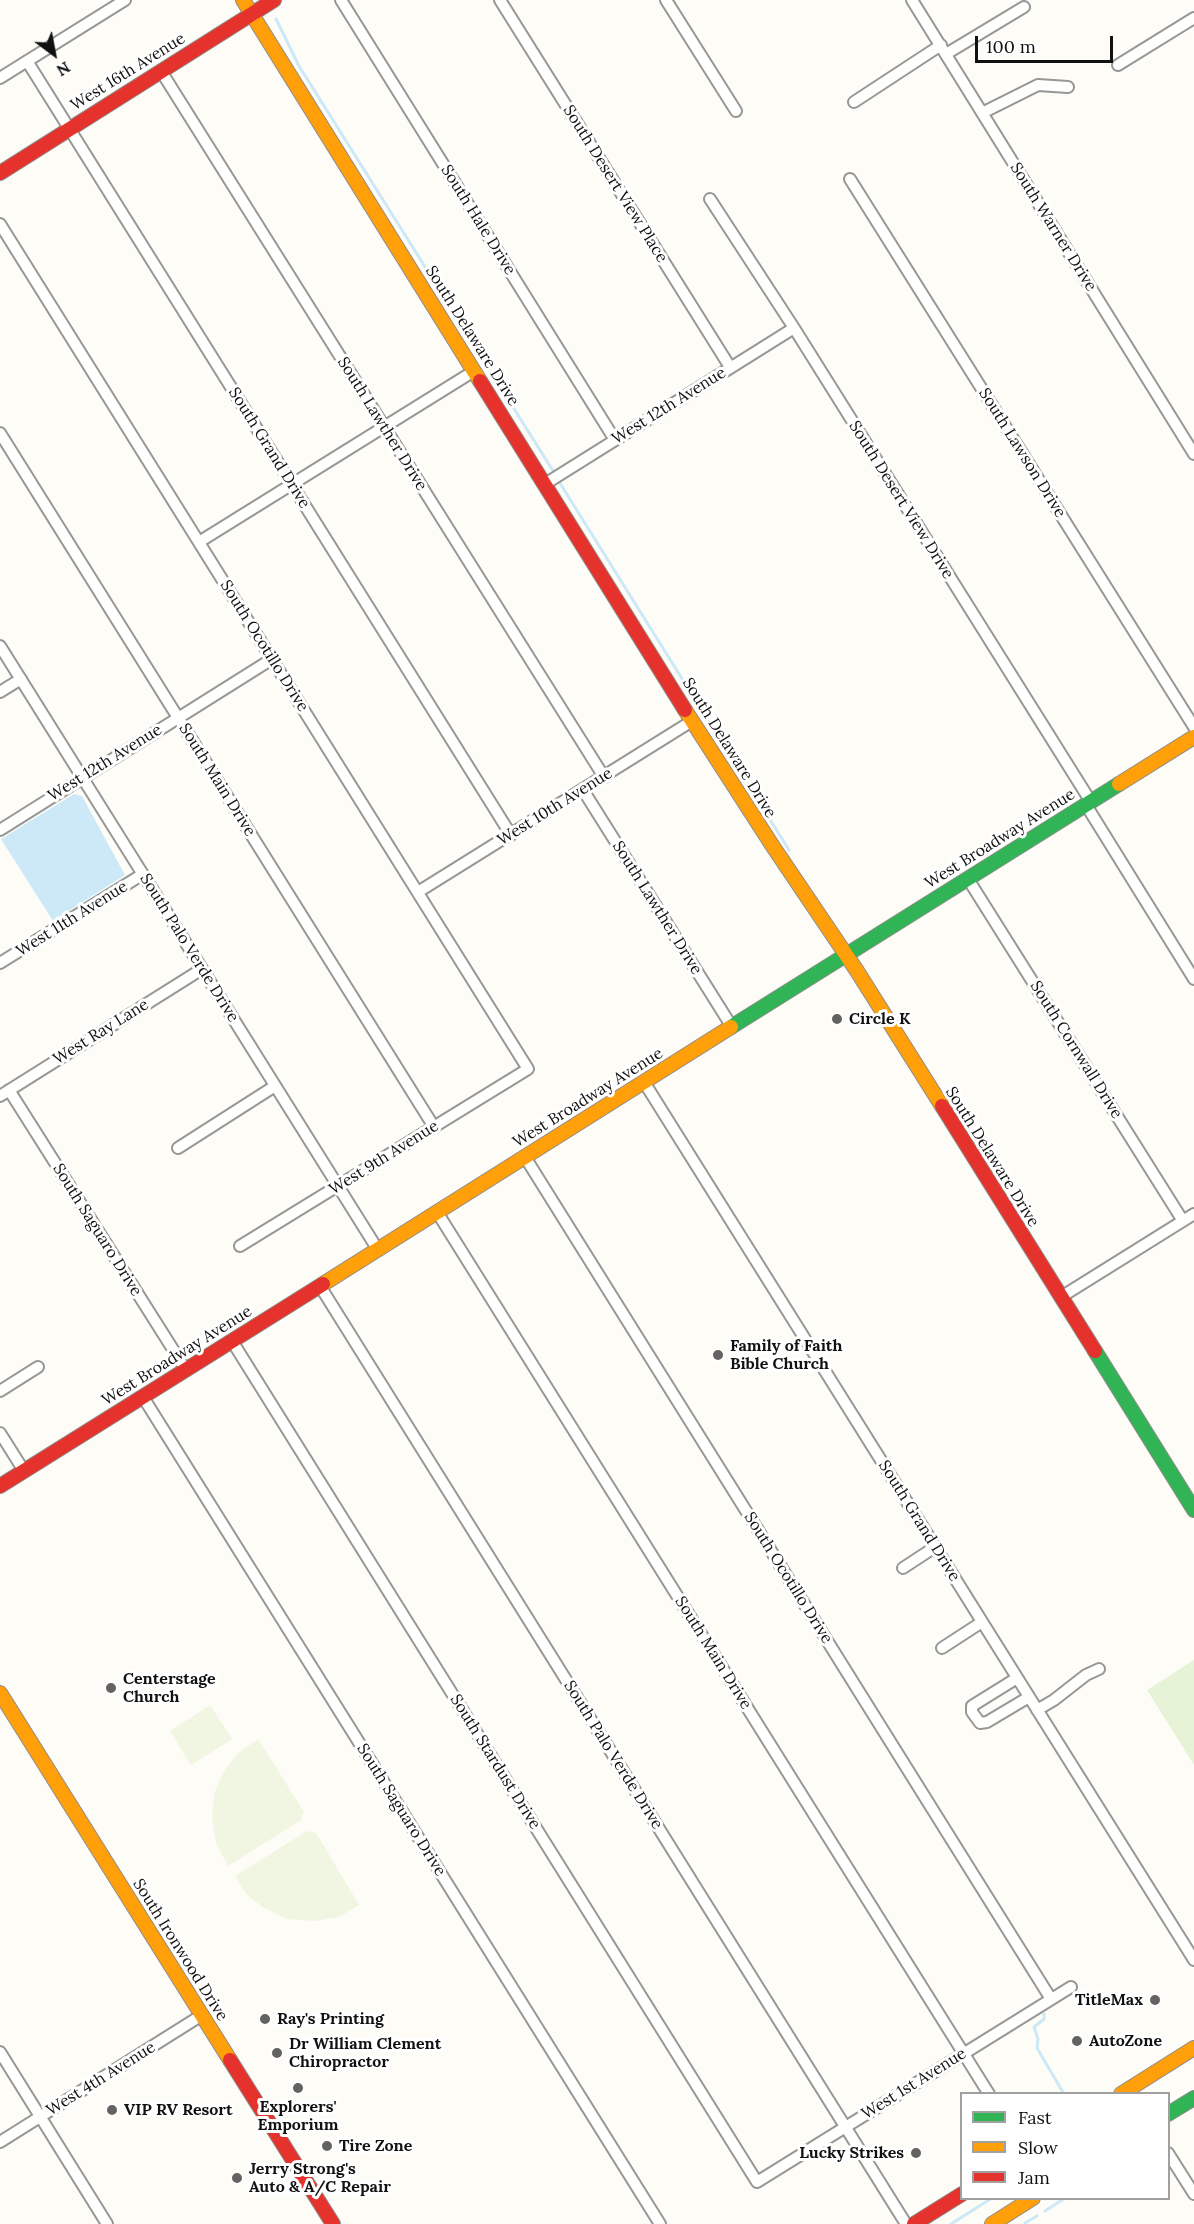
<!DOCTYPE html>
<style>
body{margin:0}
#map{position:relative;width:1194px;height:2224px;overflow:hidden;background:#fdfcf7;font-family:Lora,serif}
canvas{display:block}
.legend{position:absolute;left:960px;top:2092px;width:210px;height:108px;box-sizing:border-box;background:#fff;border:2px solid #a0a0a0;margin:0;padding:8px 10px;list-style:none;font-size:18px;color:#111}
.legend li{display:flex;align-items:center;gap:12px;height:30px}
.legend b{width:30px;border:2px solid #a0a0a0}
.north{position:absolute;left:24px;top:24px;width:60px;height:60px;-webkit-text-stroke:4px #fff;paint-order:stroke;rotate:148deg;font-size:16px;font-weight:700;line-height:24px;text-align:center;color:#111}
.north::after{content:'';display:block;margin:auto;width:21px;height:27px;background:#111;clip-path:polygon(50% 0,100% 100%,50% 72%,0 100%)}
.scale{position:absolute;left:975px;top:36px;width:138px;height:27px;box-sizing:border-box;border:3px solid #111;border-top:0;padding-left:8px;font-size:18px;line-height:21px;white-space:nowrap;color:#111;-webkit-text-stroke:4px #fff;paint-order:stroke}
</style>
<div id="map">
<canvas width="1194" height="2224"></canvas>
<ul class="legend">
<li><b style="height:8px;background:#30b455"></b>Fast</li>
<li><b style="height:8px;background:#ff9f0a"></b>Slow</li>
<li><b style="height:8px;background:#e5322d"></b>Jam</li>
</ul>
<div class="north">N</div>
<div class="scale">100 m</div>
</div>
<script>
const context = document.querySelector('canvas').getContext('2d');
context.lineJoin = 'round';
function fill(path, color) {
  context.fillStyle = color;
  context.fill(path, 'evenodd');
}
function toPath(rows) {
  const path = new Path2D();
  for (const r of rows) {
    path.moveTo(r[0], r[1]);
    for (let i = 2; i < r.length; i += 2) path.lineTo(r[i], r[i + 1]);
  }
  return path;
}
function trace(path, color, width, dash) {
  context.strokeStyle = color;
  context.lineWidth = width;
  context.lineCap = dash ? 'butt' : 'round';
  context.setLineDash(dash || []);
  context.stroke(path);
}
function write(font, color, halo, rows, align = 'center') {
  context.font = font + ' Lora,serif';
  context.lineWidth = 6;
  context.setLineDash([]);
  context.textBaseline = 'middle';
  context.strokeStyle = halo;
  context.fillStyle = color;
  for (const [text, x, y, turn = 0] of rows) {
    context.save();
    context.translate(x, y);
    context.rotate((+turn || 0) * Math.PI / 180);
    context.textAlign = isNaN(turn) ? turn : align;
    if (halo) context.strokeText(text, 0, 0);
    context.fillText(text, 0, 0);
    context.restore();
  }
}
const green = toPath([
 [1194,1660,1194,1765,1147,1690]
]);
const pitch = toPath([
 [210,1705,232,1739,191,1765,170,1731],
 [258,1739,304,1812,301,1820,228,1866,216,1843,212,1817,215,1791,225,1770,238,1753],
 [307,1831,316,1833,359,1905,339,1917,315,1921,287,1919,264,1908,247,1895,235,1876]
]);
const water = toPath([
 [74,794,82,796,125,875,53,921,1,839]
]);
const stream = toPath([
 [276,19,299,66,555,474],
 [558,480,789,850],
 [1044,2014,1044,2019,1034,2027,1038,2039,1037,2048,1064,2094],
 [1045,2211,1065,2198],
 [1025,2223,1037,2216],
 [951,2224,992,2198]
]);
const street = toPath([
 [341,0,615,440],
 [500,0,730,367],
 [666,0,736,111],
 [912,0,1194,454],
 [946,54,1024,7],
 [27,61,511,835],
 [1118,65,1194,18],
 [161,71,604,777],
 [0,78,125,0],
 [854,102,941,45],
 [982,113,1038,85,1068,87],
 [850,179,1194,727],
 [710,199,794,328,1091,802],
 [0,224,528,1069,240,1246],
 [0,433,434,1127],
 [545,484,794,328],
 [199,542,474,371],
 [0,646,378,1250],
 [0,692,21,679],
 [583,790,732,1027],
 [1086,805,1194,979],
 [0,830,272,659],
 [968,879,1183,1221],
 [418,892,692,721],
 [0,963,143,874],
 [644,1082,1194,1960],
 [9,1090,186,1370],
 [0,1096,202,969],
 [178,1148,275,1086],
 [525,1157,1051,1999],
 [437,1212,989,2094],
 [320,1286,906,2224],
 [1061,1297,1194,1214],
 [232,1341,757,2182,1071,1987],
 [0,1391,38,1367],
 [143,1397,660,2224],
 [0,1433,24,1471],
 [903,1568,935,1547],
 [942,1648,982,1622],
 [1017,1678,972,1706,972,1712,980,1723,987,1722,1029,1697],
 [1037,1710,1054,1700,1086,1675,1099,1669],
 [0,2052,107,2224],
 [0,2142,202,2015],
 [1168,2153,1194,2194]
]);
const fast = toPath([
 [731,1027,1119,784],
 [1095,1351,1194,1510],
 [1168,2114,1194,2098]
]);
const slow = toPath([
 [243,0,480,381],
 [685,710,772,845,857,971,942,1106],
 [1119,784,1194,737],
 [323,1284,731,1027],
 [0,1693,230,2060],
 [1121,2094,1194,2048],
 [992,2224,1033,2198]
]);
const jam = toPath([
 [0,173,274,0],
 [480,381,685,710],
 [942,1106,1095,1351],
 [0,1486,323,1284],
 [230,2060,333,2224],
 [914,2224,962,2194]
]);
const markers = [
 [837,1019,6,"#646362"],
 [718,1355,6,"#646362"],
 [111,1688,6,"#646362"],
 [1155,2000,6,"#646362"],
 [265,2019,6,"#646362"],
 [1077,2041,6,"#646362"],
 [277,2053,6,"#646362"],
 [298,2088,6,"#646362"],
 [112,2110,6,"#646362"],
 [327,2146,6,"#646362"],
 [916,2153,6,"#646362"],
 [237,2178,6,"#646362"]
];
const streetNames = [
 ["West 16th Avenue",128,72,-32],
 ["South Desert View Place",615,184,58],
 ["South Hale Drive",478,220,58],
 ["South Warner Drive",1053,227,58],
 ["South Delaware Drive",472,336,58],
 ["West 12th Avenue",669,406,-32],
 ["South Lawther Drive",382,424,58],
 ["South Grand Drive",269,448,58],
 ["South Lawson Drive",1022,453,58],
 ["South Desert View Drive",901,500,58],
 ["South Ocotillo Drive",264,646,58],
 ["South Delaware Drive",729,748,58],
 ["West 12th Avenue",105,763,-32],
 ["South Main Drive",217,780,58],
 ["West 10th Avenue",555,807,-32],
 ["West Broadway Avenue",1000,839,-32],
 ["South Lawther Drive",657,908,58],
 ["West 11th Avenue",72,919,-32],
 ["South Palo Verde Drive",189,948,58],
 ["West Ray Lane",101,1032,-32],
 ["South Cornwall Drive",1076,1050,58],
 ["West Broadway Avenue",588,1098,-32],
 ["South Delaware Drive",992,1157,58],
 ["West 9th Avenue",384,1158,-32],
 ["South Saguaro Drive",97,1230,58],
 ["West Broadway Avenue",177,1356,-32],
 ["South Grand Drive",919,1521,58],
 ["South Ocotillo Drive",788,1578,58],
 ["South Main Drive",713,1653,58],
 ["South Palo Verde Drive",613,1755,58],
 ["South Stardust Drive",495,1762,58],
 ["South Saguaro Drive",401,1810,58],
 ["South Ironwood Drive",180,1950,58],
 ["West 4th Avenue",101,2079,-32],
 ["West 1st Avenue",914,2084,-32]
];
const poiNames = [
 ["Circle K",849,1019],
 ["Family of Faith",730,1346],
 ["Bible Church",730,1364],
 ["Centerstage",123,1679],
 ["Church",123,1697],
 ["TitleMax",1143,2000,"right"],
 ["Ray's Printing",277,2019],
 ["AutoZone",1089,2041],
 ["Dr William Clement",289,2044],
 ["Chiropractor",289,2062],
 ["Explorers'",298,2107,"center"],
 ["Emporium",298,2125,"center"],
 ["VIP RV Resort",124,2110],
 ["Tire Zone",339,2146],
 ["Lucky Strikes",904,2153,"right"],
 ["Jerry Strong's",249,2169],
 ["Auto & A/C Repair",249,2187]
];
fill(green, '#e7f3d7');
fill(pitch, '#f0f6e1');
fill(water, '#cde8f7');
trace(stream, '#cde8f7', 3);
trace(street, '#979795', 14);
trace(fast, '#8e8d8b', 16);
trace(slow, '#8e8d8b', 16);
trace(jam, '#8e8d8b', 16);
trace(street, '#fffffe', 10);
trace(fast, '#30b455', 14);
trace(slow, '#ff9f0a', 14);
trace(jam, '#e5322d', 14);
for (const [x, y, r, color] of markers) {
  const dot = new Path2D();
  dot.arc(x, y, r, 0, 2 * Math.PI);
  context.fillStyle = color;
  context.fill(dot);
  trace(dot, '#fff', 2);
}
write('16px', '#111', '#fff', streetNames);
write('bold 16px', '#111', '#fff', poiNames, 'left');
</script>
